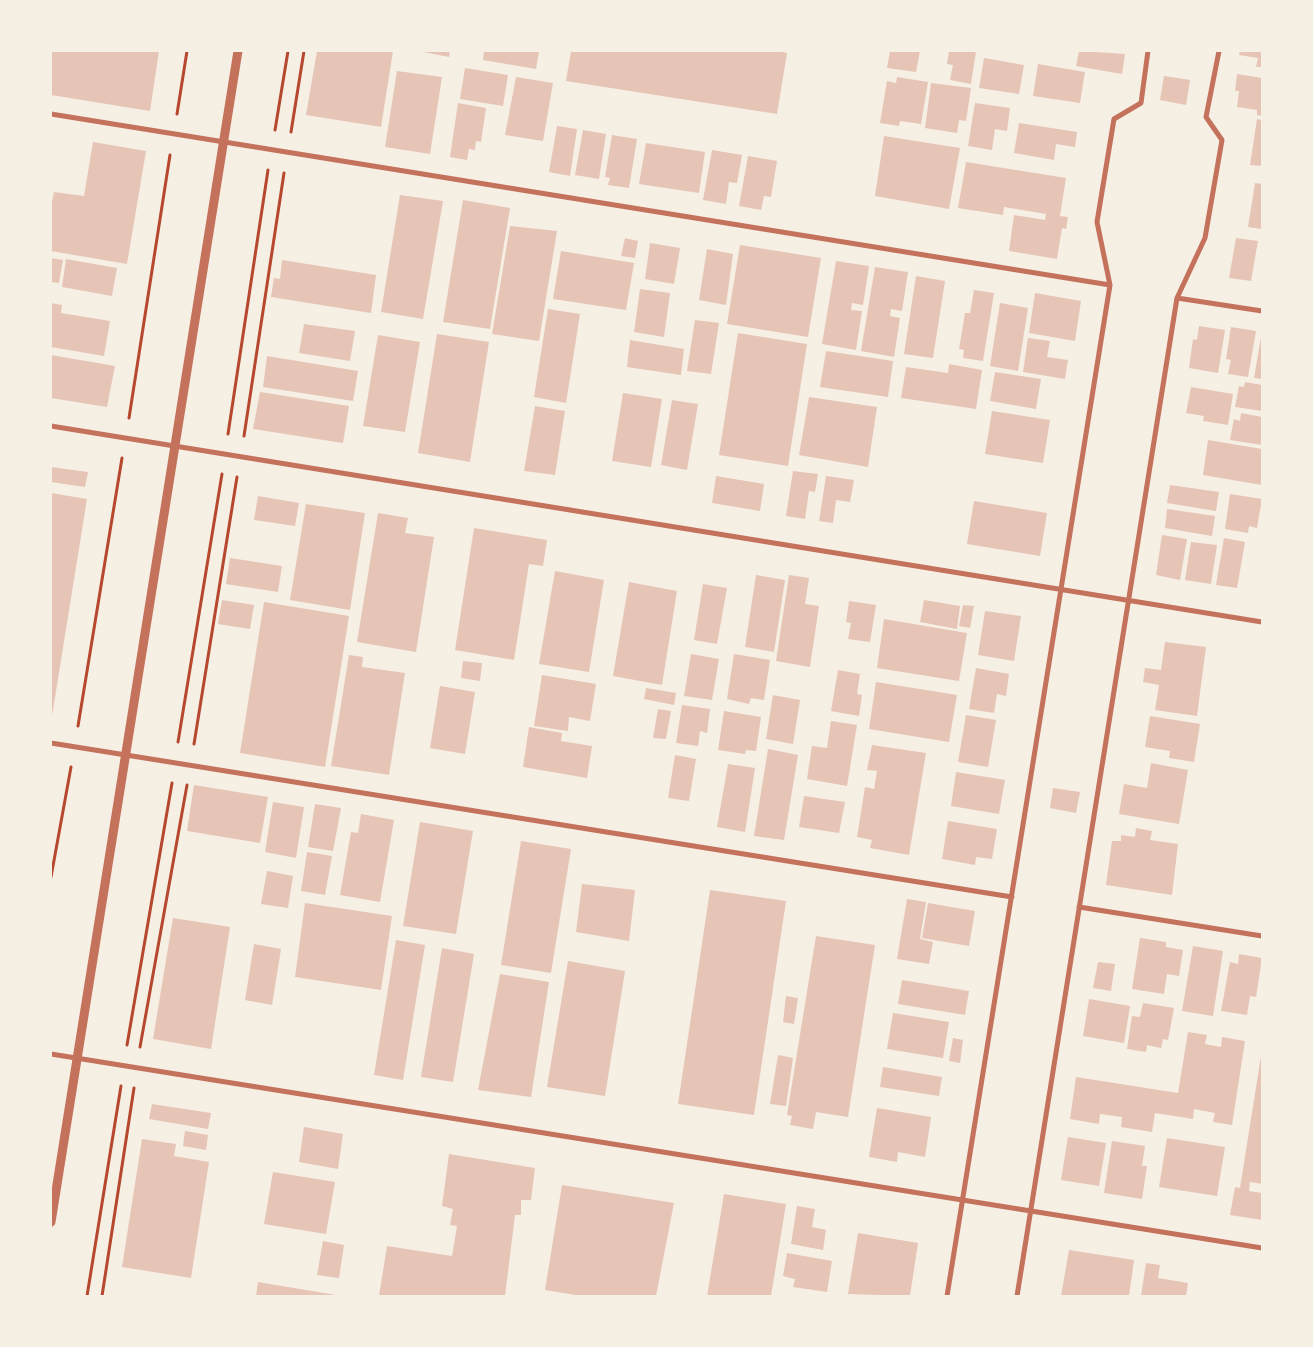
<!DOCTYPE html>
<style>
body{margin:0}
#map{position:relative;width:1313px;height:1347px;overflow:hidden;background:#f6efe4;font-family:"PT Serif",serif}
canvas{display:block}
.frame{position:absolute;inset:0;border:52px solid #f6efe4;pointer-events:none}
</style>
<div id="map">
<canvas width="1313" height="1347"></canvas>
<div class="frame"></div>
</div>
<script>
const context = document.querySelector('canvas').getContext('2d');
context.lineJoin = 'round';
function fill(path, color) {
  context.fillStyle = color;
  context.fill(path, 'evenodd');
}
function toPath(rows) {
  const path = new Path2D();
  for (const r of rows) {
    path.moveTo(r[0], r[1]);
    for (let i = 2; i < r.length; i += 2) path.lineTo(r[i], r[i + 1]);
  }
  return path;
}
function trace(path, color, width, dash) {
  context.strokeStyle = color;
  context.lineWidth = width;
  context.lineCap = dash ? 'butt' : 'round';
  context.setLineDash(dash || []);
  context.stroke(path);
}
const building = toPath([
 [51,51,159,51,150,111,51,95],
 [317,51,393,51,381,127,306,115],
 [418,51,450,51,449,57],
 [484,51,539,51,536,69,483,60],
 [571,51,777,51,787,53,777,114,566,81],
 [890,51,920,51,916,72,887,68],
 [949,51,976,51,971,84,950,80,953,65,947,64],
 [1079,51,1125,54,1122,74,1076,66],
 [1240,51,1262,51,1262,67,1256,67,1258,58,1239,55],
 [984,58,1024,65,1019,94,979,88],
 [1038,64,1085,72,1080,103,1033,96],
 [465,68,508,75,503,106,460,99],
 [397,71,442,77,430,154,385,147],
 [1237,74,1262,78,1262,116,1257,115,1257,110,1237,107,1239,91,1235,91],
 [1164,76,1190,80,1186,105,1160,100],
 [516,77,553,83,543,141,505,135],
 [897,77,928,82,921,124,900,121,899,126,880,123,887,81,896,83],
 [931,83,971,88,966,121,959,120,957,133,925,128],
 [458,103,486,108,481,142,476,141,475,150,469,149,467,160,450,157],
 [975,103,1010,108,1007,131,995,129,992,150,968,146],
 [1257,119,1262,120,1262,166,1250,165],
 [1019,123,1077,132,1075,147,1056,144,1054,160,1014,153],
 [557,126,577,129,570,176,549,172],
 [583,130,606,134,599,179,575,175],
 [612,135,637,139,629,188,608,185,610,178,605,177],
 [884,136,960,148,949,209,875,196],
 [93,142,146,151,127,264,51,251,51,207,54,192,84,196],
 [646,143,705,152,699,193,639,184],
 [712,150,742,155,737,183,729,182,726,204,703,200],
 [748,156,777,161,771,197,764,196,761,210,739,206],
 [966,162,1066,178,1060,216,1068,217,1066,229,1062,228,1057,259,1009,251,1014,215,1045,220,1046,214,1004,207,1003,215,958,208],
 [1255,183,1262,184,1262,229,1248,227],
 [400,195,443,201,423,319,381,312],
 [463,200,510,208,490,329,443,322],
 [510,226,557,231,539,341,492,334],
 [625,238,638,241,635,258,621,256],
 [1236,238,1258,241,1251,281,1229,278],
 [650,243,680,248,674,284,645,279],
 [740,245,821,258,808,337,727,324],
 [707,249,733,254,726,305,699,300],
 [561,251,634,263,626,310,553,299],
 [51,258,63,260,59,283,51,282],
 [66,259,117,268,112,296,62,287],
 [282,260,376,275,371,313,271,297,274,278,280,279],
 [836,261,869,266,863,305,852,303,851,310,862,311,856,350,822,344],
 [875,267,908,272,902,311,891,309,890,316,900,318,894,357,861,351],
 [916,276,945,281,933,358,904,354],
 [640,289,670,293,664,337,634,332],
 [974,290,994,293,983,361,963,358,964,350,959,349,965,313,970,313],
 [1035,293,1081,301,1075,341,1029,333],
 [51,303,62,305,61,313,110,321,104,356,51,347],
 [1000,303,1028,308,1018,371,990,366],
 [548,309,580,314,566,403,534,397],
 [695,320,719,323,711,374,687,371],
 [304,324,355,331,350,361,299,353],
 [1199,326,1225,330,1218,373,1189,368,1193,339,1197,340],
 [1231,327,1256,331,1248,377,1228,374,1231,360,1226,359],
 [738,333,807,344,788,466,719,455],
 [437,334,489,342,470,462,418,453],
 [378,335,420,342,405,432,363,426],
 [1261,337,1262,337,1262,379,1254,378],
 [1028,338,1050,341,1047,357,1068,360,1065,379,1023,372],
 [630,340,684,349,681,375,627,367],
 [826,351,893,361,888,397,820,387],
 [51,355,115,366,107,407,51,398],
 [267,356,358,371,353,401,263,387],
 [949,364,982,370,976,409,901,398,906,367,948,373],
 [995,372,1041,379,1036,409,990,401],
 [1245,382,1262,385,1262,411,1235,407,1239,386,1244,387],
 [1191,387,1233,394,1228,425,1203,421,1204,416,1186,413],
 [260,392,349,406,343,443,253,429],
 [623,393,662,399,651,467,612,461],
 [809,397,877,407,868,467,799,455],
 [672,400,698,404,687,470,661,465],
 [535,406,565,411,555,475,524,471],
 [992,411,1050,420,1043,463,985,454],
 [1241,413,1262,417,1262,445,1230,440,1234,419,1240,421],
 [1208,440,1262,449,1262,485,1203,475],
 [51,467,88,472,85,487,51,482],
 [793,471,818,474,815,492,809,491,805,519,786,516],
 [716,476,764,484,760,511,712,503],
 [826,476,854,480,850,502,836,500,833,523,819,521],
 [1170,485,1219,492,1216,511,1167,503],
 [51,493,87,499,52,716,51,716],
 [1230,494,1262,499,1257,528,1249,526,1248,533,1225,529],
 [258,496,299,503,295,526,254,520],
 [974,501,1047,513,1040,556,967,544],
 [306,504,365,513,350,610,290,600],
 [1167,509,1215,516,1212,536,1165,528],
 [378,513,408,518,405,533,434,537,416,652,357,642],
 [474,528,547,540,543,566,529,564,514,660,455,650],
 [1162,535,1187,539,1180,580,1156,575],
 [1224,538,1245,542,1237,588,1216,585],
 [1191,542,1217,545,1211,584,1185,580],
 [230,558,282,566,278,592,226,584],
 [555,571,604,580,589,672,539,664],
 [756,575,785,580,774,652,745,647],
 [789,575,809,578,805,604,819,606,810,667,776,661],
 [629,582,677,591,662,685,613,676],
 [703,584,727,588,717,644,694,640],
 [222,600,254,605,250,629,218,624],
 [924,600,960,606,957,629,920,622],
 [849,601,876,605,870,642,848,639,851,623,846,622],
 [264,602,349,616,325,767,240,753],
 [963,605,974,606,970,628,959,626],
 [985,611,1021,616,1014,661,978,655],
 [884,619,967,633,959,681,877,668],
 [1165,642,1206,647,1197,716,1155,710,1159,685,1143,682,1145,668,1161,670],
 [691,654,719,659,712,700,684,696],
 [734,654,770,660,764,700,751,698,749,704,727,699],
 [349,655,363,657,362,667,405,673,389,775,331,766],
 [463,661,482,663,480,681,461,678],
 [976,668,1009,674,1006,696,997,694,994,713,969,709],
 [838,670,860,674,857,694,862,695,859,716,831,711],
 [542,675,596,684,590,721,569,717,568,731,534,726],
 [876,682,957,695,949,742,869,729],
 [440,686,475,692,465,754,430,748],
 [646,688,676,693,674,705,644,699],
 [773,695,800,700,793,744,766,739],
 [682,705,710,709,707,733,700,731,698,746,676,743],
 [658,709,671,711,666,739,653,738],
 [724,711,761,717,756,751,746,750,745,754,718,750],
 [966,715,996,720,988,767,958,762],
 [1150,716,1200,724,1194,762,1169,758,1170,751,1145,747],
 [831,721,857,725,847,786,807,779,812,746,827,748],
 [529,727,562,733,561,741,592,746,587,778,523,767],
 [872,745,926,753,909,855,870,848,872,840,857,837,865,787,874,789,877,771,867,770],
 [768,749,798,755,784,840,754,836],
 [675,755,696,759,689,801,668,798],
 [1151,763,1188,770,1179,824,1119,814,1124,784,1147,788],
 [728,764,755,768,745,832,717,827],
 [956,772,1005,780,999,814,951,806],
 [194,785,268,797,260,843,187,831],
 [1053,788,1080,792,1076,813,1050,808],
 [804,796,845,802,839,833,799,827],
 [273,802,304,807,296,858,265,852],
 [315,804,341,808,333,851,308,847],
 [361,814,394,820,380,902,340,895,351,832,358,833],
 [948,821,997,829,992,859,976,857,975,865,942,859],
 [420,822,473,831,456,934,403,926],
 [1136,828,1152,831,1150,840,1178,844,1172,895,1106,885,1112,841,1121,841,1121,835,1135,837],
 [521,841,571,849,551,973,501,965],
 [307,852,332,856,325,895,301,891],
 [267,871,293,876,288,908,261,904],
 [582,884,635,890,629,941,576,932],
 [710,890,786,901,754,1115,678,1104],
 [907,899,926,902,920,939,933,942,929,964,897,959],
 [305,903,392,916,381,990,295,977],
 [928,903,975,911,969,946,922,938],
 [173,918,230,927,211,1049,153,1039],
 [816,936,875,945,848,1117,816,1112,813,1129,790,1125,792,1116,787,1115],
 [1140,938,1166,942,1166,947,1183,950,1179,976,1167,974,1164,994,1132,989],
 [396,940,425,945,403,1080,374,1075],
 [254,944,281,949,272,1005,245,1000],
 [1193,946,1223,951,1213,1016,1182,1011],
 [442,948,474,954,453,1082,421,1077],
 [1239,954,1262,958,1256,997,1250,996,1247,1015,1221,1011,1230,962,1238,964],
 [568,961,625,971,605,1096,547,1087],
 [1098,962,1115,964,1111,991,1093,988],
 [500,974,549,982,531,1097,478,1090],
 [902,980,969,991,965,1015,898,1004],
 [786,996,798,998,794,1024,783,1022],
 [1089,999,1130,1006,1124,1043,1083,1036],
 [1143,1003,1174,1008,1168,1040,1163,1039,1161,1048,1147,1045,1146,1052,1127,1049,1132,1016,1140,1017],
 [893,1013,949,1022,943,1058,887,1049],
 [1188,1032,1207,1035,1205,1044,1221,1047,1222,1037,1245,1041,1232,1125,1213,1122,1215,1113,1194,1109,1193,1119,1155,1113,1152,1132,1121,1127,1122,1117,1100,1114,1099,1124,1070,1119,1076,1077,1178,1093],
 [953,1038,963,1040,960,1063,949,1061],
 [778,1055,793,1058,786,1106,770,1104],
 [1261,1056,1262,1184,1250,1182,1249,1191,1262,1193,1262,1220,1230,1215,1235,1187,1240,1188],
 [883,1067,942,1077,939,1096,880,1087],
 [152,1104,211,1113,208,1129,149,1119],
 [877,1108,931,1117,925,1157,898,1152,897,1162,869,1157],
 [304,1127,343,1134,338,1169,299,1162],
 [185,1131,208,1135,206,1150,183,1146],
 [1068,1137,1106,1143,1099,1186,1061,1180],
 [1167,1138,1225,1147,1217,1196,1159,1187],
 [142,1139,176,1144,174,1156,209,1162,191,1278,122,1267],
 [1112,1141,1145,1146,1142,1166,1147,1166,1142,1199,1104,1193],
 [449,1154,535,1168,531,1200,521,1200,521,1215,515,1215,505,1296,379,1296,387,1246,452,1256,457,1226,450,1225,453,1209,442,1206],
 [273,1172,335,1182,326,1234,264,1224],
 [562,1185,674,1203,656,1296,582,1296,545,1290],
 [724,1194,786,1204,771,1296,707,1296],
 [797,1206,815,1209,812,1227,826,1230,823,1250,791,1244],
 [858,1233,918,1243,910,1296,848,1294],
 [323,1241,344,1245,339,1278,317,1275],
 [1069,1250,1134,1260,1129,1296,1061,1296],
 [787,1253,832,1261,827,1292,793,1287,795,1279,783,1276],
 [1146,1263,1160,1265,1158,1278,1188,1283,1186,1296,1141,1296],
 [258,1282,336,1295,336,1296,256,1296]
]);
const path = toPath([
 [177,114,187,51],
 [275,130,288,51],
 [291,132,304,51],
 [129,418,170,155],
 [228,434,268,170],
 [244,436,284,173],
 [78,726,122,458],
 [178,742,222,474],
 [194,744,237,477],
 [51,877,71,767],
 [127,1045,172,783],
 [140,1047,187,785],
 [87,1296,121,1086],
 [102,1296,134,1088]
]);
const minor = toPath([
 [51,114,1110,285],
 [1177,298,1262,311],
 [51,426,1262,622],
 [51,743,1012,897],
 [1079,907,1262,936],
 [51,1054,1262,1248],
 [947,1296,1110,285,1097,222,1114,119,1141,103,1148,51],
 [1017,1296,1177,298,1205,238,1222,140,1206,117,1219,51]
]);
const tertiary = toPath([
 [51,1222,238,51]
]);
fill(building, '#e6c5b7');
trace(path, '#b5482f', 3);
trace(minor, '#c5725c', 5);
trace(tertiary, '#c5725c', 9);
</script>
